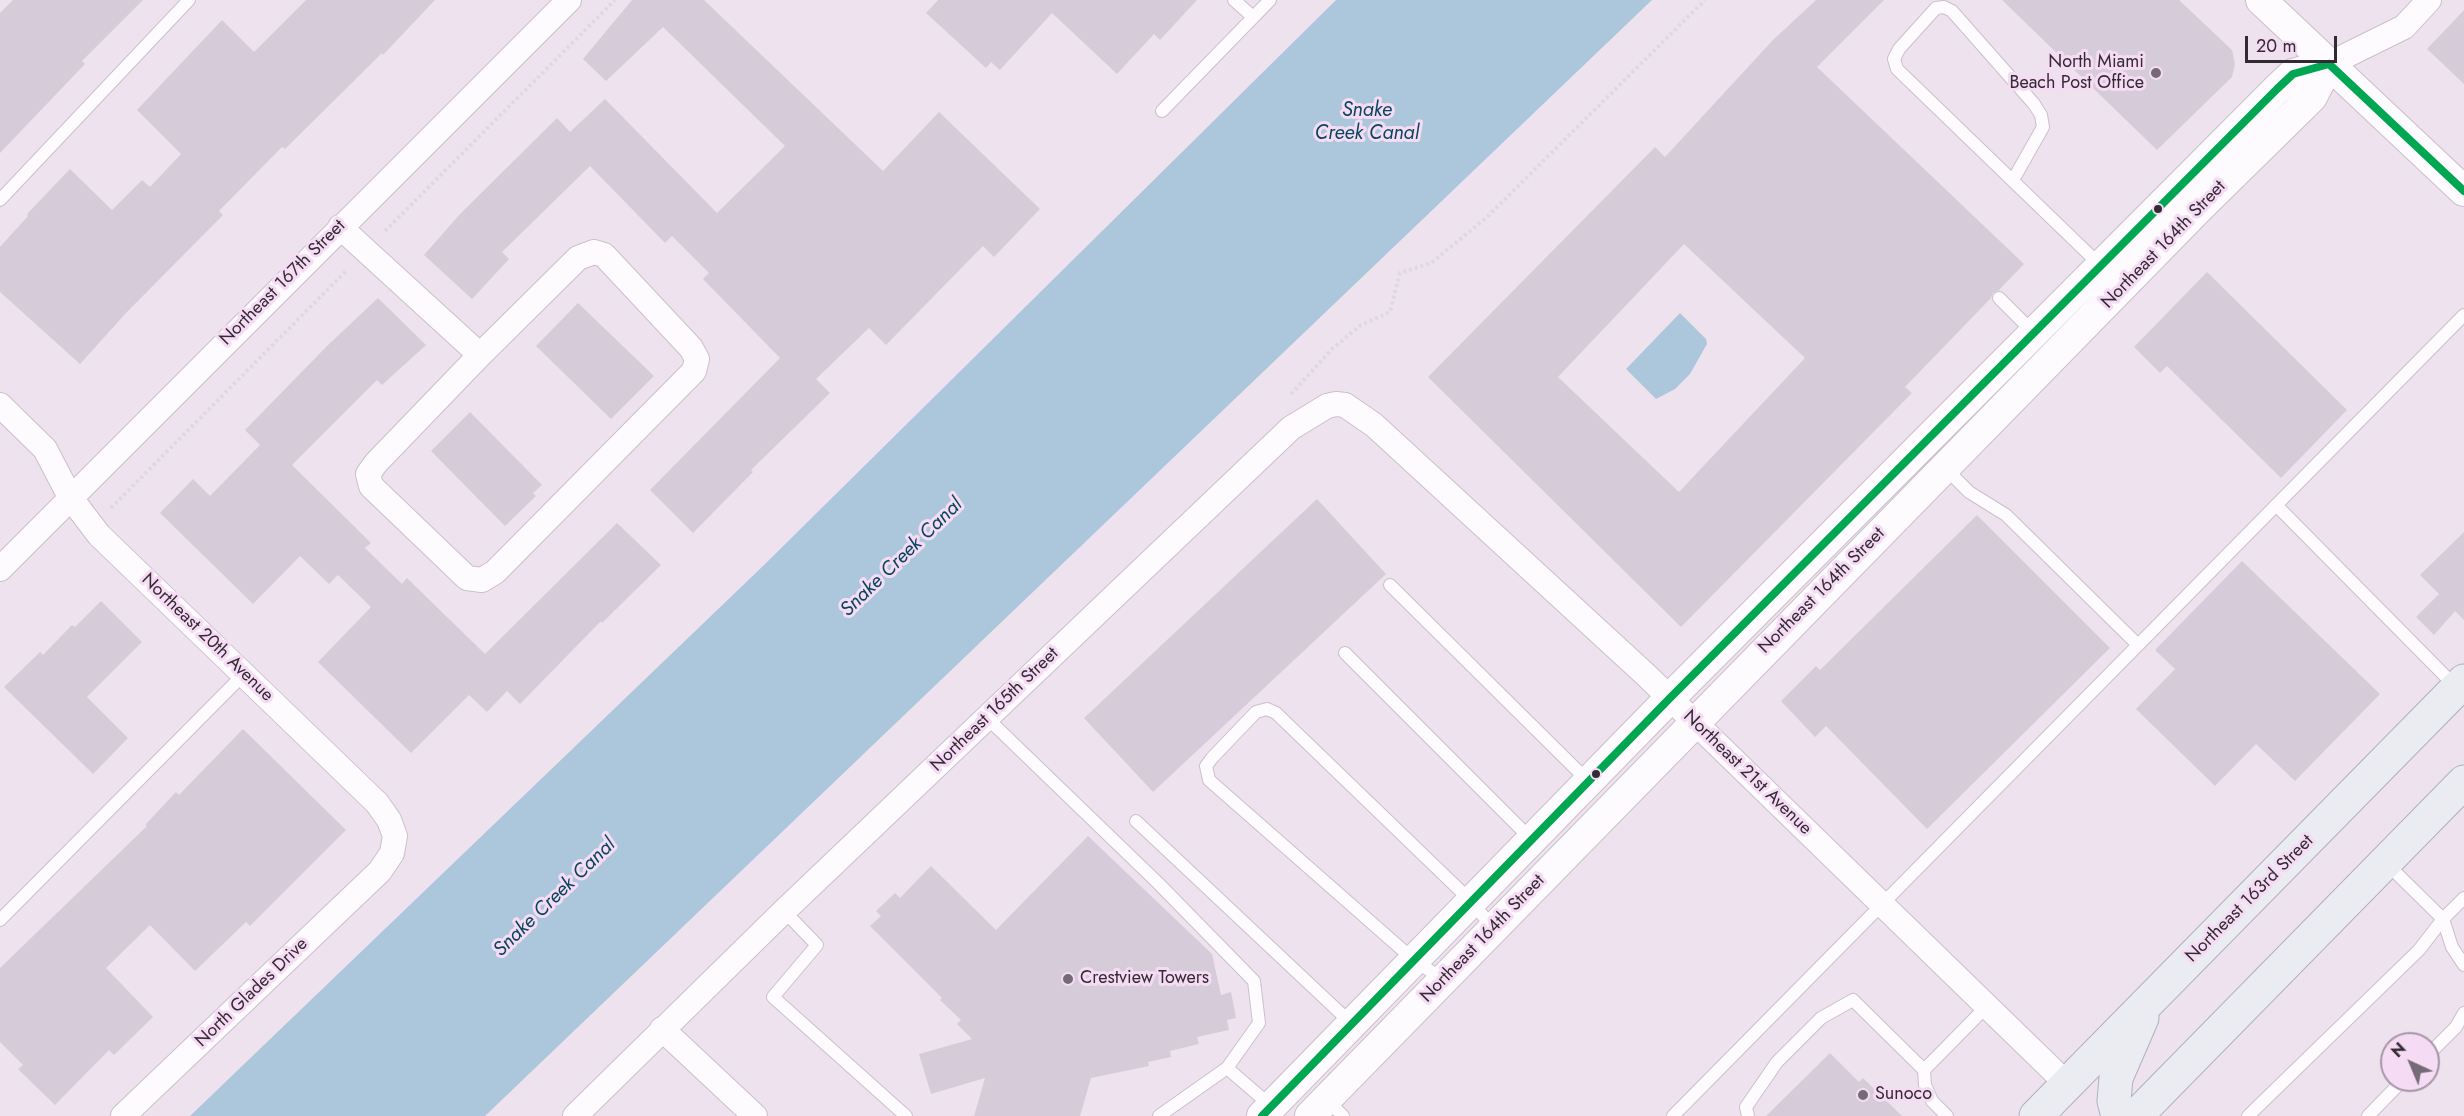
<!DOCTYPE html>
<style>
body{margin:0}
#map{position:relative;width:2464px;height:1116px;overflow:hidden;background:#efe2ef;font-family:Jost,sans-serif}
canvas{display:block}
.north{position:absolute;left:2380px;top:1032px;width:60px;height:60px;box-sizing:border-box;background:#f5dcf4;border:2px solid #a795a7;border-radius:50%;rotate:316deg;font-size:16px;font-weight:700;line-height:24px;text-align:center;color:#332a33}
.north::after{content:'';display:block;margin:auto;width:21px;height:27px;background:#756a75;clip-path:polygon(50% 0,100% 100%,50% 72%,0 100%)}
.scale{position:absolute;left:2245px;top:36px;width:92px;height:27px;box-sizing:border-box;border:3px solid #332a33;border-top:0;padding-left:8px;font-size:18px;line-height:21px;white-space:nowrap;color:#332a33;-webkit-text-stroke:4px #f5dcf4;paint-order:stroke}
</style>
<div id="map">
<canvas width="2464" height="1116"></canvas>
<div class="north">N</div>
<div class="scale">20 m</div>
</div>
<script>
const context = document.querySelector('canvas').getContext('2d');
context.lineJoin = 'round';
function fill(path, color) {
  context.fillStyle = color;
  context.fill(path, 'evenodd');
}
function toPath(rows) {
  const path = new Path2D();
  for (const r of rows) {
    path.moveTo(r[0], r[1]);
    for (let i = 2; i < r.length; i += 2) path.lineTo(r[i], r[i + 1]);
  }
  return path;
}
function trace(path, color, width, dash) {
  context.strokeStyle = color;
  context.lineWidth = width;
  context.lineCap = dash ? 'butt' : 'round';
  context.setLineDash(dash || []);
  context.stroke(path);
}
function write(font, color, halo, rows, align = 'center') {
  context.font = font + ' Jost,sans-serif';
  context.lineWidth = 6;
  context.setLineDash([]);
  context.textBaseline = 'middle';
  context.strokeStyle = halo;
  context.fillStyle = color;
  for (const [text, x, y, turn = 0] of rows) {
    context.save();
    context.translate(x, y);
    context.rotate((+turn || 0) * Math.PI / 180);
    context.textAlign = isNaN(turn) ? turn : align;
    if (halo) context.strokeText(text, 0, 0);
    context.fillText(text, 0, 0);
    context.restore();
  }
}
const water = toPath([
 [1336,0,1652,0,485,1116,190,1116,763,566],
 [1680,313,1706,339,1707,344,1690,374,1675,389,1656,399,1626,369]
]);
const building = toPath([
 [13,0,143,0,82,61,85,64,0,153,0,13],
 [306,0,435,0,383,55,382,53,285,149,282,147,219,211,223,215,127,312,80,364,0,292,0,247,28,216,27,214,70,169,112,210,142,180,150,187,181,154,137,110,222,20,254,52],
 [632,0,704,0,883,171,939,112,1040,209,994,257,983,246,886,345,869,328,816,379,830,393,751,470,753,472,693,533,650,490,780,358,703,279,709,273,672,236,665,243,590,166,502,252,509,259,472,299,424,255,461,213,557,118,570,132,605,99,717,213,785,146,663,27,606,81,583,59],
 [938,0,1197,0,1160,40,1154,34,1117,74,1052,13,1000,70,991,62,986,68,926,13],
 [1816,0,1884,0,1817,67,2024,264,1999,290,1993,293,1991,298,1905,387,1912,393,1681,627,1428,377,1655,147,1665,157,1772,41],
 [1684,244,1805,358,1679,492,1558,377],
 [2002,0,2179,0,2232,50,2235,64,2232,77,2157,150],
 [2464,10,2464,84,2427,49],
 [2207,272,2347,410,2281,478,2167,366,2160,373,2134,347],
 [378,298,426,345,382,385,377,380,292,465,371,543,365,548,402,584,407,578,485,654,617,523,661,565,602,623,601,621,520,704,507,691,487,712,469,695,411,753,318,662,371,607,338,575,329,584,300,556,253,604,160,513,193,479,210,496,260,445,245,430,328,345],
 [578,303,654,376,611,419,536,346],
 [470,412,542,485,533,493,536,496,505,526,431,451],
 [1317,499,1386,574,1153,792,1084,718],
 [1977,515,2110,648,1927,829,1826,726,1815,737,1781,701,1816,666,1820,670],
 [2464,532,2464,620,2455,611,2434,635,2416,617,2439,594,2420,575],
 [2242,561,2380,694,2295,781,2256,744,2215,786,2136,709,2175,669,2155,650],
 [101,601,142,642,87,697,128,738,93,774,4,687,40,652,43,655,72,625,75,627],
 [243,729,346,830,250,926,246,922,195,971,150,925,106,968,153,1017,114,1055,109,1050,55,1105,18,1069,23,1065,0,1042,0,968,147,826,145,825,176,792,179,795],
 [1088,836,1212,954,1221,995,1231,992,1236,1018,1227,1020,1229,1030,1197,1037,1199,1044,1170,1051,1171,1057,1148,1062,1149,1066,1091,1078,1080,1116,974,1116,985,1078,931,1094,919,1054,972,1039,957,1024,961,1020,940,1000,942,998,870,926,881,916,876,911,895,893,900,898,931,866,996,930],
 [1830,1053,1859,1082,1863,1078,1902,1116,1766,1116]
]);
const path = toPath([
 [385,231,615,0],
 [1291,394,1333,348,1361,325,1390,312,1400,273,1431,263,1486,218,1705,0],
 [111,508,346,271]
]);
const service = toPath([
 [1234,0,1253,17],
 [1162,111,1270,0],
 [2013,180,2043,127,2041,115,2034,104,1952,11,1944,7,1936,8,1899,49,1894,59,1897,69,2101,266],
 [0,200,189,0],
 [1999,298,2033,332],
 [1945,468,1969,492,2006,515,2138,645],
 [2276,505,2457,688],
 [1390,585,1588,781],
 [1345,653,1531,839],
 [987,718,1158,883,1254,981,1259,1023,1227,1068,1159,1116],
 [1136,821,1351,1023],
 [2386,863,2443,919,2464,898],
 [784,911,817,945,773,997,906,1116],
 [0,920,244,674],
 [1442,979,1414,960,1209,780,1206,766,1212,758,1256,712,1267,709,1276,713,1471,901,1493,928],
 [2428,1055,2456,1027,2464,1013],
 [1227,1068,1271,1106],
 [1924,1070,1987,1006],
 [1327,1100,1343,1116],
 [1673,1116,2464,315],
 [1748,1116,1746,1107,1777,1062,1821,1018,1853,1000,1924,1070,1925,1085,1932,1101,1947,1116],
 [2248,1116,2419,950,2443,919,2452,947,2464,965],
 [2368,1116,2403,1080]
]);
const minor = toPath([
 [2329,64,2404,27,2429,0],
 [340,227,480,355],
 [594,252,604,255,691,348,697,359,694,371,495,572,482,580,467,578,371,486,368,474,376,463,480,355,578,258,594,252],
 [0,405,45,449,70,497,99,535,377,803,389,820,395,836,392,853,380,871,123,1116],
 [0,569,569,0],
 [662,1029,755,1116],
 [575,1116,784,911,1291,428,1327,406,1336,404,1345,405,1374,425,1646,675,2067,1084]
]);
const tertiary = toPath([
 [2261,0,2464,191],
 [1262,1116,1670,698,2277,89,2293,74,2329,64],
 [1310,1116,2199,208,2312,97,2329,64]
]);
const primary = toPath([
 [2036,1116,2464,681],
 [2118,1116,2114,1101,2116,1078,2142,1018],
 [2136,1116,2464,782]
]);
const bus1 = toPath([
 [2329,64,2464,191],
 [1262,1116,1670,698,2277,89,2293,74,2329,64]
]);
const markers = [
 [2156,73,6,"#756a75"],
 [2158,209,5,"#332a33"],
 [1596,774,5,"#332a33"],
 [1068,979,6,"#756a75"],
 [1863,1095,6,"#756a75"]
];
const poiNames = [
 ["North Miami",2144,63,"right"],
 ["Beach Post Office",2144,84,"right"],
 ["Crestview Towers",1080,979],
 ["Sunoco",1875,1095]
];
const streetNames = [
 ["Northeast 164th Street",2164,245,-46],
 ["Northeast 167th Street",283,283,-45],
 ["Northeast 164th Street",1822,591,-45],
 ["Northeast 20th Avenue",207,638,44],
 ["Northeast 165th Street",995,710,-44],
 ["Northeast 21st Avenue",1747,773,44],
 ["Northeast 163rd Street",2250,899,-45],
 ["Northeast 164th Street",1483,939,-46],
 ["North Glades Drive",252,993,-44]
];
const waterNames = [
 ["Snake",1367,111],
 ["Creek Canal",1367,134],
 ["Snake Creek Canal",902,558,-44],
 ["Snake Creek Canal",555,898,-44]
];
fill(water, '#acc7dc');
fill(building, '#d6cbd8');
trace(service, '#cac0ca', 14);
trace(minor, '#cac0ca', 26);
trace(tertiary, '#cac0ca', 32);
trace(primary, '#b0b0be', 35);
trace(path, '#dddadd', 4, [3, 3]);
trace(service, '#fdfbfd', 12);
trace(minor, '#fdfbfd', 24);
trace(tertiary, '#fdfbfd', 30);
trace(primary, '#eaecf2', 33);
trace(bus1, '#00a651', 8);
for (const [x, y, r, color] of markers) {
  const dot = new Path2D();
  dot.arc(x, y, r, 0, 2 * Math.PI);
  context.fillStyle = color;
  context.fill(dot);
  trace(dot, '#f5dcf4', 2);
}
write('18px', '#332a33', '#f5dcf4', poiNames, 'left');
write('18px', '#332a33', '#f5dcf4', streetNames);
write('italic 20px', '#08465e', '#f5dcf4', waterNames);
</script>
